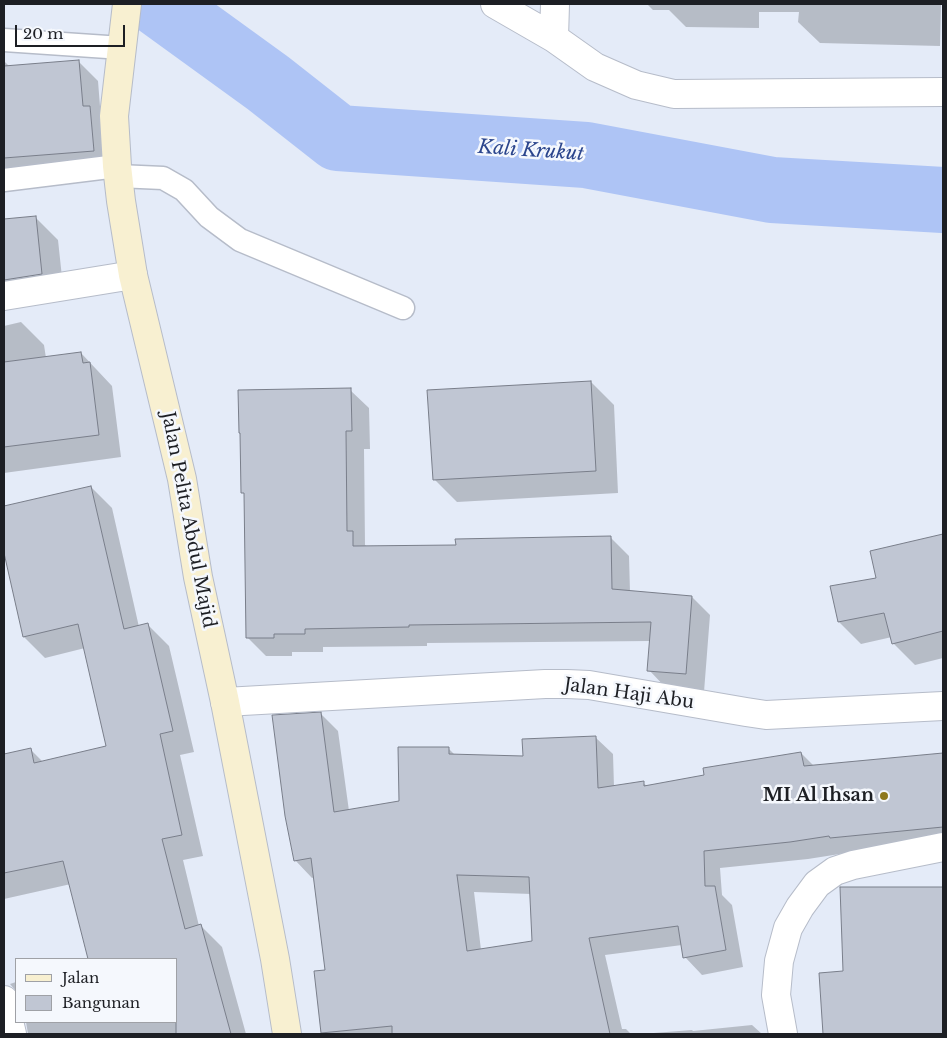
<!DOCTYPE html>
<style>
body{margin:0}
#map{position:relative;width:947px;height:1038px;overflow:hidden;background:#e4ebf8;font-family:"Libre Baskerville",serif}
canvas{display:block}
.frame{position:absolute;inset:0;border:5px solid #1d1f24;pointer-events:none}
.legend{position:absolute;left:15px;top:958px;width:162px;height:65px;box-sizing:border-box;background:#f5f8fd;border:1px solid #9fa1a6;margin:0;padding:6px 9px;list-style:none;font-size:15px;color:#1d1f24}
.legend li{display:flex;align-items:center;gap:10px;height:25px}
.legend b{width:25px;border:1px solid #9fa1a6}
.scale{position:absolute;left:15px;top:25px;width:110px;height:22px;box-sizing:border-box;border:2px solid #1d1f24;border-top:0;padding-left:6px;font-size:15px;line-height:18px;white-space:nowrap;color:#1d1f24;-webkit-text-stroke:4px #f5f8fd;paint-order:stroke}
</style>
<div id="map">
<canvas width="947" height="1038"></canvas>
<div class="frame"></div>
<ul class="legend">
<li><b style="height:6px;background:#f8f0d1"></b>Jalan</li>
<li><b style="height:14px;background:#c0c6d3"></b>Bangunan</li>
</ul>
<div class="scale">20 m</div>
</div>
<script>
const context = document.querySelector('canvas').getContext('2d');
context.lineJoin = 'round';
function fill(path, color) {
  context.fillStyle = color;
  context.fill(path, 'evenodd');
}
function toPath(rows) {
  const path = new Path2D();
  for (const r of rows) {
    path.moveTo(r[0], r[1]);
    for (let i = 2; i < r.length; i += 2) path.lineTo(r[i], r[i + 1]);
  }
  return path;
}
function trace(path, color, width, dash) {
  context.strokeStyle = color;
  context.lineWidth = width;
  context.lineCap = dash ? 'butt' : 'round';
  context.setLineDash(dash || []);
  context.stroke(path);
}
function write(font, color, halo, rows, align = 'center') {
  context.font = font + ' "Libre Baskerville",serif';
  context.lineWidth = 5;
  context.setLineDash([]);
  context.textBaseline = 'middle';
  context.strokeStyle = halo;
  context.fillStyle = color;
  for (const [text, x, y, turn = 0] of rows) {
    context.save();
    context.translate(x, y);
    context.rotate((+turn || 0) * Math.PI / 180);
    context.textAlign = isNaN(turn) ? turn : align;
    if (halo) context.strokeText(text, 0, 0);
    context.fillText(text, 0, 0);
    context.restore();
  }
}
const shadow = toPath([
 [647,4,941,4,940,46,820,43,798,22,799,12,759,12,759,28,686,27,669,10,653,10],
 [4,61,10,67,79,62,98,81,101,119,112,169,4,178],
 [36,218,58,240,64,296,4,305,4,221],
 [21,322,44,345,46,358,81,353,112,386,121,457,4,473,4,326],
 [591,382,614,405,618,493,457,502,434,479],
 [350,390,369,408,370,449,364,449,365,545,368,547,457,546,611,538,629,556,630,592,692,597,710,615,704,692,667,689,649,670,651,641,427,643,427,646,323,647,323,652,292,652,292,656,266,656,247,637,245,495,243,492],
 [91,487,112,508,139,627,148,625,169,646,194,752,180,755,203,856,183,860,199,926,201,926,222,947,246,1034,28,1034,26,1022,176,1022,176,959,90,959,71,884,4,899,4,755,30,749,43,762,108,747,85,648,45,658,24,637,4,547,4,507],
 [943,535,943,658,915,665,893,643,892,637,861,644,839,622,878,579,871,552],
 [321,714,338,731,349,811,400,802,448,748,455,755,524,757,595,737,613,754,614,787,643,783,647,786,705,776,801,753,814,766,943,754,943,846,846,853,808,859,720,868,722,895,732,905,743,967,702,975,685,957,682,945,605,955,622,1029,626,1029,631,1034,322,1034,316,972,327,971,315,877,312,878,295,860],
 [474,892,531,894,533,942,481,950],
 [841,888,943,889,943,1034,824,1034,821,974,844,973],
 [16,982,16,991,10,984],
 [752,1025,762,1034,641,1034,692,1030,693,1031]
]);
const river = toPath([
 [159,4,268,83,338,138,586,155,772,190,943,200]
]);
const building = toPath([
 [79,60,83,106,90,106,94,151,4,158,4,66,79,60],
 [36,216,42,274,4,280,4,219,36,216],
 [81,352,83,363,90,362,99,435,4,447,4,362,81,352],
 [591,381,596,471,433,480,427,390,591,381],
 [351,388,352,431,346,431,347,531,353,531,353,546,456,545,455,539,611,536,612,589,692,596,686,674,647,671,651,622,409,625,409,627,305,629,305,634,274,634,274,638,246,638,244,493,241,493,240,433,239,433,238,390,351,388],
 [91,486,124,629,148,623,173,731,160,734,182,835,162,839,185,929,201,924,231,1034,176,1034,176,959,88,959,63,861,4,873,4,754,31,748,34,763,106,746,78,624,23,637,4,553,4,506,91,486],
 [943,534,943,631,892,644,884,613,838,622,830,586,876,578,870,551,943,534],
 [321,712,334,812,399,801,398,747,449,747,449,754,523,756,522,739,596,736,598,788,644,781,644,786,704,775,703,768,801,752,804,766,943,753,943,827,830,838,829,836,790,842,704,851,705,886,715,886,726,950,683,958,678,926,589,938,610,1034,392,1034,392,1026,321,1033,314,971,325,970,311,858,294,861,285,816,272,715,321,712],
 [457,875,529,877,532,941,467,951,457,875],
 [840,887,943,887,943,1034,823,1034,819,973,843,971,840,887]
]);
const lane = toPath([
 [4,40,122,48],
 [118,176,163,178,184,190,209,217,240,240,403,308],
 [4,180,117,166]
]);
const street = toPath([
 [495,4,554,38,595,67,636,85,674,94,943,92],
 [554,38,555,4],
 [4,296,133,275],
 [225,702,545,684,567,684,589,685,746,712,766,715,943,706],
 [4,1000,12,1034],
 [783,1034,776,995,779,961,788,928,800,907,817,884,835,871,853,865,943,847]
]);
const secondary = toPath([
 [127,4,114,116,117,166,121,201,133,275,182,479,198,577,225,702,275,959,287,1034]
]);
const markers = [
 [884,796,5,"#8e781d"]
];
const streetNames = [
 ["Jalan Pelita Abdul Majid",188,520,79],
 ["Jalan Haji Abu",629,694,8]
];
const poiNames = [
 ["MI Al Ihsan",874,796]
];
const waterNames = [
 ["Kali Krukut",531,151,4]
];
fill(shadow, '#0003');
trace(river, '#aec4f5', 66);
fill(building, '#c0c6d3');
trace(building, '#797e8a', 1);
trace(lane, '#b6bcc9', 25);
trace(street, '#b6bcc9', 30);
trace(secondary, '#b6bcc9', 30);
trace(lane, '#fff', 22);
trace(street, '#fff', 28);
trace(secondary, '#f8f0d1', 28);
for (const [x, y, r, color] of markers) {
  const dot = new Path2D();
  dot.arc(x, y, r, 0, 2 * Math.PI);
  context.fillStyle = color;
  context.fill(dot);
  trace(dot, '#f5f8fd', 2);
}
write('18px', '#1d1f24', '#f5f8fd', streetNames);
write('bold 18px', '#1d1f24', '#f5f8fd', poiNames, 'right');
write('italic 19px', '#2c468d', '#f5f8fd', waterNames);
</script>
